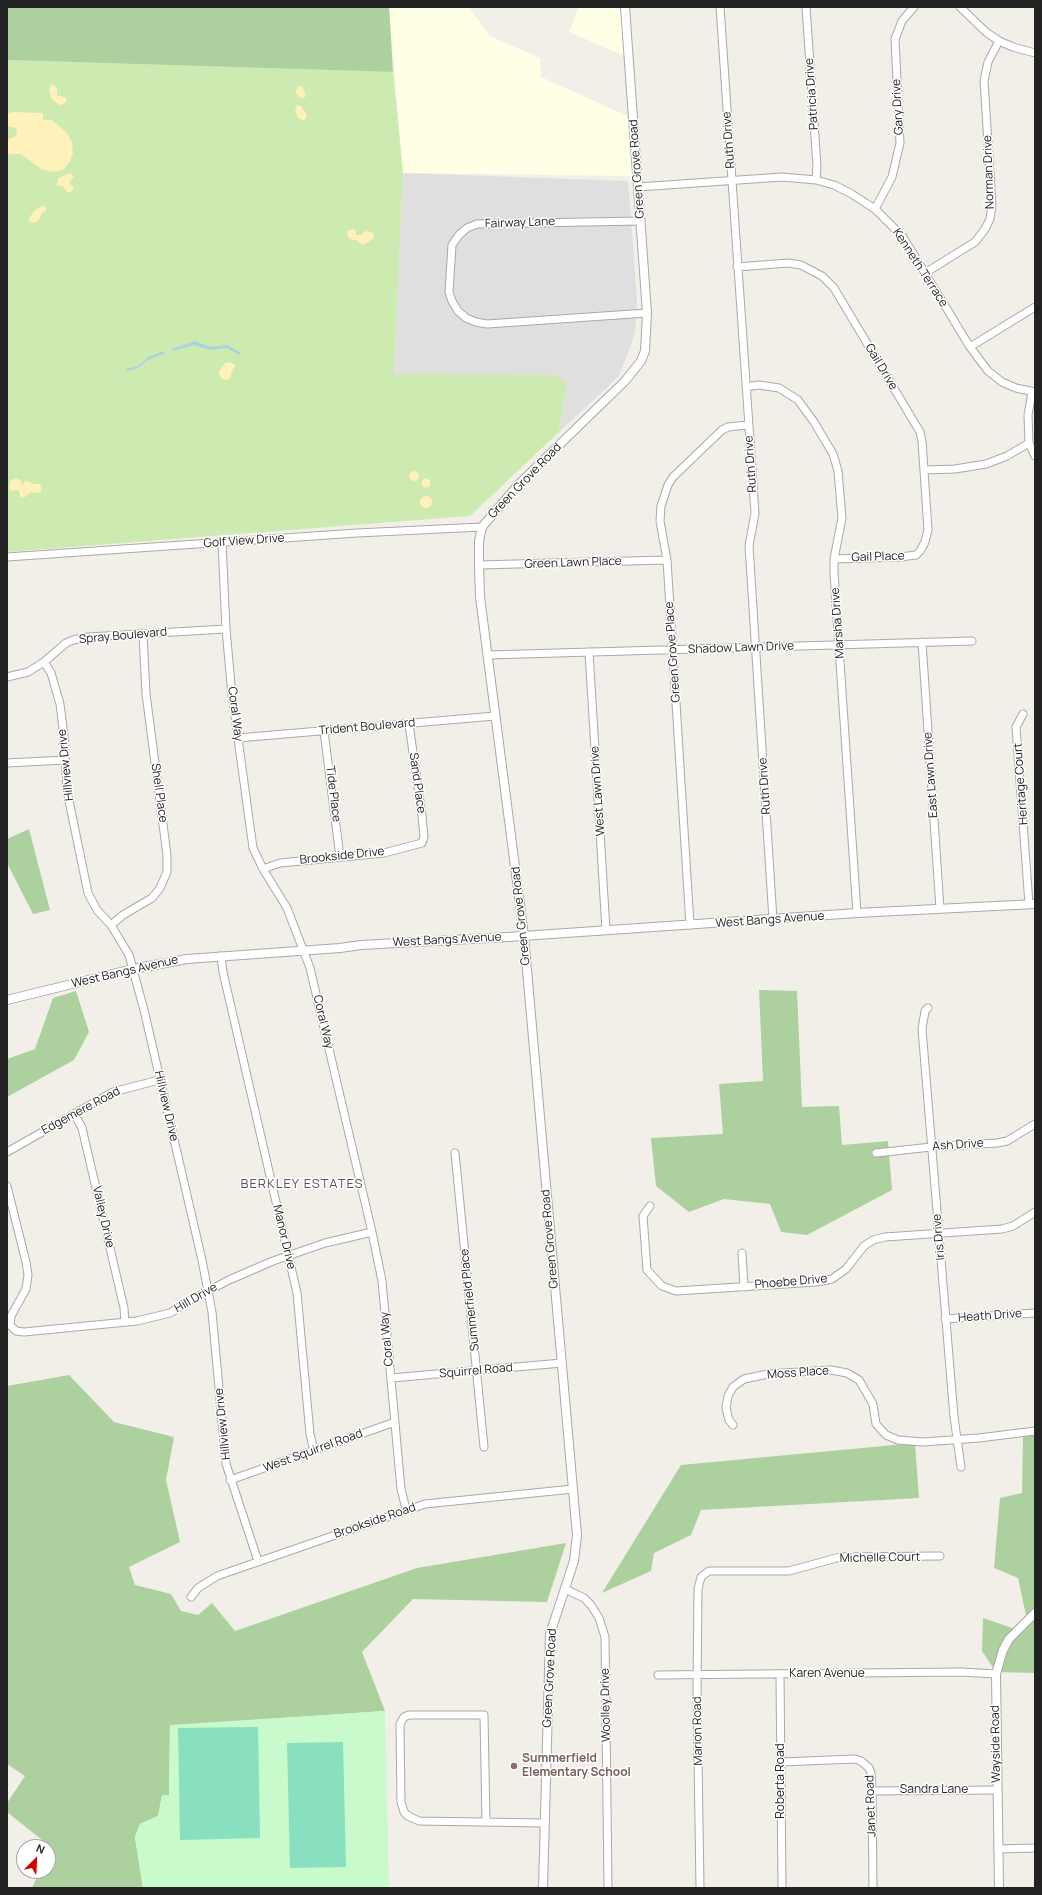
<!DOCTYPE html>
<style>
body{margin:0}
#map{position:relative;width:1042px;height:1895px;overflow:hidden;background:#f2efe9;font-family:Manrope,sans-serif}
canvas{display:block}
.frame{position:absolute;inset:0;border:8px solid #222;pointer-events:none}
.north{position:absolute;left:16px;top:1839px;width:40px;height:40px;box-sizing:border-box;background:#fff;border:1px solid #a7a7a7;border-radius:50%;rotate:24deg;font-size:11px;font-weight:700;line-height:16px;text-align:center;color:#222}
.north::after{content:'';display:block;margin:auto;width:14px;height:18px;background:#d40000;clip-path:polygon(50% 0,100% 100%,50% 72%,0 100%)}
</style>
<div id="map">
<canvas width="1042" height="1895"></canvas>
<div class="frame"></div>
<div class="north">N</div>
</div>
<script>
const context = document.querySelector('canvas').getContext('2d');
context.lineJoin = 'round';
function fill(path, color) {
  context.fillStyle = color;
  context.fill(path, 'evenodd');
}
function toPath(rows) {
  const path = new Path2D();
  for (const r of rows) {
    if (r.length === 3) {
      path.moveTo(r[0] + r[2], r[1]);
      path.arc(r[0], r[1], r[2], 0, 2 * Math.PI);
      continue;
    }
    path.moveTo(r[0], r[1]);
    for (let i = 2; i < r.length; i += 2) path.lineTo(r[i], r[i + 1]);
  }
  return path;
}
function trace(path, color, width, dash) {
  context.strokeStyle = color;
  context.lineWidth = width;
  context.lineCap = dash ? 'butt' : 'round';
  context.setLineDash(dash || []);
  context.stroke(path);
}
function write(font, color, halo, rows, align = 'center') {
  context.font = font + ' Manrope,sans-serif';
  context.lineWidth = 3;
  context.setLineDash([]);
  context.textBaseline = 'middle';
  context.strokeStyle = halo;
  context.fillStyle = color;
  for (const [text, x, y, turn = 0] of rows) {
    context.save();
    context.translate(x, y);
    context.rotate((+turn || 0) * Math.PI / 180);
    context.textAlign = isNaN(turn) ? turn : align;
    if (halo) context.strokeText(text, 0, 0);
    context.fillText(text, 0, 0);
    context.restore();
  }
}
const residential = toPath([
 [403,173,628,181,637,300,635,330,632,343,618,377,559,432,567,384,394,374]
]);
const education = toPath([
 [389,7,468,7,490,36,540,58,541,77,634,119,637,176,403,173],
 [579,7,626,7,630,58,569,32]
]);
const grass = toPath([
 [7,60,393,72,403,173,394,374,556,375,567,384,559,432,470,516,7,552]
]);
const forest = toPath([
 [7,7,389,7,393,72,7,60],
 [29,829,50,910,33,914,7,863,7,839],
 [759,990,797,991,802,1107,839,1106,842,1145,888,1141,892,1190,807,1235,781,1232,770,1204,724,1199,689,1212,656,1186,651,1138,723,1134,719,1084,763,1081],
 [76,991,89,1032,74,1060,7,1097,7,1059,35,1049,53,998],
 [69,1375,114,1422,174,1437,166,1480,180,1542,129,1567,135,1585,171,1594,181,1611,198,1615,212,1603,235,1631,417,1568,566,1543,547,1602,413,1599,362,1652,385,1711,170,1726,169,1795,162,1796,158,1816,140,1824,135,1837,143,1888,32,1888,40,1871,48,1871,48,1856,52,1848,7,1812,7,1803,25,1776,7,1764,7,1386],
 [1035,1431,1035,1673,996,1672,982,1651,983,1618,1018,1630,1027,1620,1018,1578,994,1568,1000,1498,1022,1493,1023,1435],
 [915,1443,919,1498,701,1510,691,1535,654,1553,651,1571,602,1593,681,1465]
]);
const sand = toPath([
 [51,85,54,85,57,88,57,95,66,98,67,100,64,104,59,105,52,99,49,91],
 [298,86,302,87,305,92,305,97,304,98,299,97,295,92],
 [297,105,301,106,307,115,304,121,298,118,295,110],
 [13,112,40,113,43,114,43,120,52,120,66,132,72,142,73,153,69,163,63,170,52,172,41,169,21,154,7,154,7,140,16,136,17,132,15,128,7,126,7,114],
 [67,174,72,174,74,177,69,182,74,188,71,192,67,192,63,186,57,186,58,179],
 [43,205,47,209,42,213,38,221,33,223,30,222,29,218,34,211],
 [353,229,356,231,356,235,360,235,366,231,373,232,374,238,363,245,356,240,352,240,348,237,347,232],
 [229,362,234,364,235,366,231,372,231,378,226,380,222,378,218,373,224,364],
 [414,476,5],
 [16,478,20,480,22,484,24,484,25,480,33,484,40,484,42,490,39,493,31,492,25,497,21,498,19,491,16,490,12,491,9,488,10,481],
 [426,483,4.5],
 [426,502,6]
]);
const park = toPath([
 [385,1711,389,1888,143,1888,135,1837,140,1824,158,1816,162,1795,169,1795,170,1725]
]);
const pitch = toPath([
 [258,1727,260,1838,180,1840,178,1728],
 [343,1742,346,1867,290,1868,287,1743]
]);
const water = toPath([
 [195,341,210,347,227,345,241,353,239,355,227,348,209,350,194,345,173,351,172,349],
 [164,351,165,353,148,360,138,368,126,371,125,369,138,366,150,356]
]);
const minor = toPath([
 [720,7,755,513,749,546,773,920],
 [806,7,817,166,816,180],
 [960,7,986,32,999,41,1013,47,1035,53],
 [638,187,782,177,816,180,834,185,850,193,875,209,903,237,970,347,988,371,1002,382,1016,388,1035,392],
 [875,209,892,177,900,143,895,39,902,21,914,7],
 [641,221,477,224,467,228,459,235,452,245,449,292,452,301,458,311,466,318,476,322,487,324,647,313],
 [737,267,788,263,801,265,822,276,834,288,920,432,922,441,928,530,925,542,920,551,916,555,900,557,834,559],
 [925,273,975,242,985,229,990,219,992,205,984,81,988,62,999,41],
 [970,347,1035,307],
 [746,387,759,385,779,388,798,400,814,422,833,454,838,471,842,518,834,559,834,573,857,913],
 [1032,392,1028,415,1029,443,1035,456],
 [924,470,955,469,986,464,1007,456,1029,443],
 [222,542,226,629,232,695,253,848,263,869,287,908,310,968,372,1232,382,1281,401,1489,406,1509],
 [7,557,357,533,482,527],
 [479,565,667,560],
 [922,642,940,909],
 [589,652,606,930],
 [488,655,972,641],
 [44,662,51,673,60,704,64,736,67,791,88,893,97,910,111,925,129,955,144,1010,202,1260,212,1312,226,1464,258,1561],
 [7,677,28,672,44,662,66,643,73,640,88,637,226,629],
 [1023,714,1016,727,1029,904],
 [324,731,340,857],
 [238,738,495,716],
 [7,763,65,760],
 [263,869,280,863,384,853,422,843,424,837,422,816,409,724],
 [111,925,123,915,152,898,160,888,167,872,167,855,146,694,143,634],
 [690,925,667,560,660,521,661,506,668,485,673,477,722,430,728,427,748,425],
 [221,956,223,972,297,1293,310,1434,314,1451],
 [928,1008,925,1011,922,1029,954,1417,961,1467],
 [75,1115,82,1128,124,1308,125,1322],
 [7,1152,113,1092,159,1080],
 [455,1153,484,1447],
 [876,1153,931,1147,997,1143,1007,1141,1035,1124],
 [7,1186,26,1262,28,1275,26,1289,11,1316,10,1325,16,1331,24,1332,137,1321,170,1313,189,1301,229,1280,273,1261,325,1243,372,1232],
 [650,1206,643,1216,647,1270,662,1286,676,1291,817,1282,832,1279,846,1269,864,1246,873,1240,885,1237,1002,1229,1013,1226,1035,1212],
 [742,1253,744,1287],
 [945,1319,1035,1313],
 [391,1378,562,1363],
 [733,1425,729,1420,726,1408,728,1396,733,1387,744,1379,768,1374,831,1370,847,1373,859,1380,873,1404,876,1424,886,1435,898,1440,923,1442,979,1438,1035,1431],
 [230,1480,395,1422],
 [565,1589,584,1598,591,1605,599,1618,605,1637,608,1888],
 [191,1597,198,1588,217,1576,425,1504,573,1489],
 [780,1674,782,1888],
 [658,1675,961,1672,996,1674],
 [781,1762,855,1759,861,1761,869,1768,871,1773,872,1791,873,1888],
 [872,1791,996,1790],
 [486,1822,484,1715,409,1715,404,1717,400,1724,401,1802,404,1812,408,1816,419,1821,545,1823],
 [998,1849,1035,1848],
 [700,1888,697,1690,698,1589,701,1577,709,1571,789,1571,840,1557,940,1556]
]);
const tertiary = toPath([
 [7,1000,133,969,187,959,340,948,361,945,508,937,857,913,1035,904],
 [543,1888,550,1634,574,1561,577,1535,524,936,480,597,479,565,479,541,482,527,519,484,625,381,641,361,645,351,647,313,625,7],
 [999,1888,996,1674,1003,1650,1009,1639,1035,1613]
]);
const markers = [
 [514,1766,4,"#8d6e63"]
];
const streetNames = [
 ["Patricia Drive",812,94,-94],
 ["Gary Drive",898,107,-93],
 ["Ruth Drive",729,140,-94],
 ["Green Grove Road",637,169,-94],
 ["Norman Drive",989,172,-92],
 ["Fairway Lane",520,223,-2],
 ["Kenneth Terrace",920,268,57],
 ["Gail Drive",881,367,59],
 ["Ruth Drive",751,464,-94],
 ["Green Grove Road",525,481,-46],
 ["Golf View Drive",244,541,-4],
 ["Gail Place",878,557,-2],
 ["Green Lawn Place",573,563,-2],
 ["Marsha Drive",838,623,-94],
 ["Spray Boulevard",123,636,-5],
 ["Shadow Lawn Drive",741,648,-2],
 ["Green Grove Place",673,652,-94],
 ["Coral Way",235,714,83],
 ["Trident Boulevard",367,727,-5],
 ["Hillview Drive",66,765,-96],
 ["East Lawn Drive",931,775,-94],
 ["Sand Place",417,783,82],
 ["Heritage Court",1021,784,-94],
 ["Ruth Drive",765,786,-94],
 ["West Lawn Drive",598,791,-94],
 ["Shell Place",159,793,82],
 ["Tide Place",333,794,83],
 ["Brookside Drive",342,856,-6],
 ["Green Grove Road",521,916,-96],
 ["West Bangs Avenue",770,920,-4],
 ["West Bangs Avenue",447,940,-3],
 ["West Bangs Avenue",125,972,-13],
 ["Coral Way",323,1022,77],
 ["Hillview Drive",166,1106,77],
 ["Edgemere Road",81,1111,-28],
 ["Ash Drive",958,1145,-4],
 ["Valley Drive",103,1217,77],
 ["Manor Drive",284,1237,77],
 ["Iris Drive",939,1237,-95],
 ["Green Grove Road",550,1239,-95],
 ["Phoebe Drive",791,1282,-5],
 ["Hill Drive",196,1298,-30],
 ["Summerfield Place",470,1300,-96],
 ["Heath Drive",990,1316,-4],
 ["Coral Way",387,1339,-95],
 ["Squirrel Road",476,1371,-5],
 ["Moss Place",798,1373,-4],
 ["Hillview Drive",223,1424,-96],
 ["West Squirrel Road",313,1451,-20],
 ["Brookside Road",375,1521,-19],
 ["Michelle Court",880,1558,-1],
 ["Karen Avenue",827,1674],
 ["Green Grove Road",550,1678,-87],
 ["Woolley Drive",606,1705,-91],
 ["Marion Road",698,1731,-91],
 ["Wayside Road",996,1744,-91],
 ["Roberta Road",781,1781,-90],
 ["Sandra Lane",934,1790],
 ["Janet Road",871,1806,-92]
];
const educationNames = [
 ["Summerfield",522,1759],
 ["Elementary School",522,1773]
];
const neighbourhoodNames = [
 ["BERKLEY ESTATES",302,1184]
];
fill(residential, '#e0dfdf');
fill(education, '#ffffe5');
fill(grass, '#cdebb0');
fill(forest, '#add19e');
fill(sand, '#fff1ba');
fill(park, '#c8facc');
fill(pitch, '#88e0be');
fill(water, '#aad3df');
trace(minor, '#a9a9a9', 9);
trace(tertiary, '#a9a9a9', 10);
trace(minor, '#fff', 7);
trace(tertiary, '#fff', 8);
for (const [x, y, r, color] of markers) {
  const dot = new Path2D();
  dot.arc(x, y, r, 0, 2 * Math.PI);
  context.fillStyle = color;
  context.fill(dot);
  trace(dot, '#fff', 1.5);
}
write('12px', '#222', '#fff', streetNames);
write('bold 12px', '#785e54', '#fff', educationNames, 'left');
context.letterSpacing = '1px';
write('13px', '#555', '#fff', neighbourhoodNames);
context.letterSpacing = '0px';
</script>
